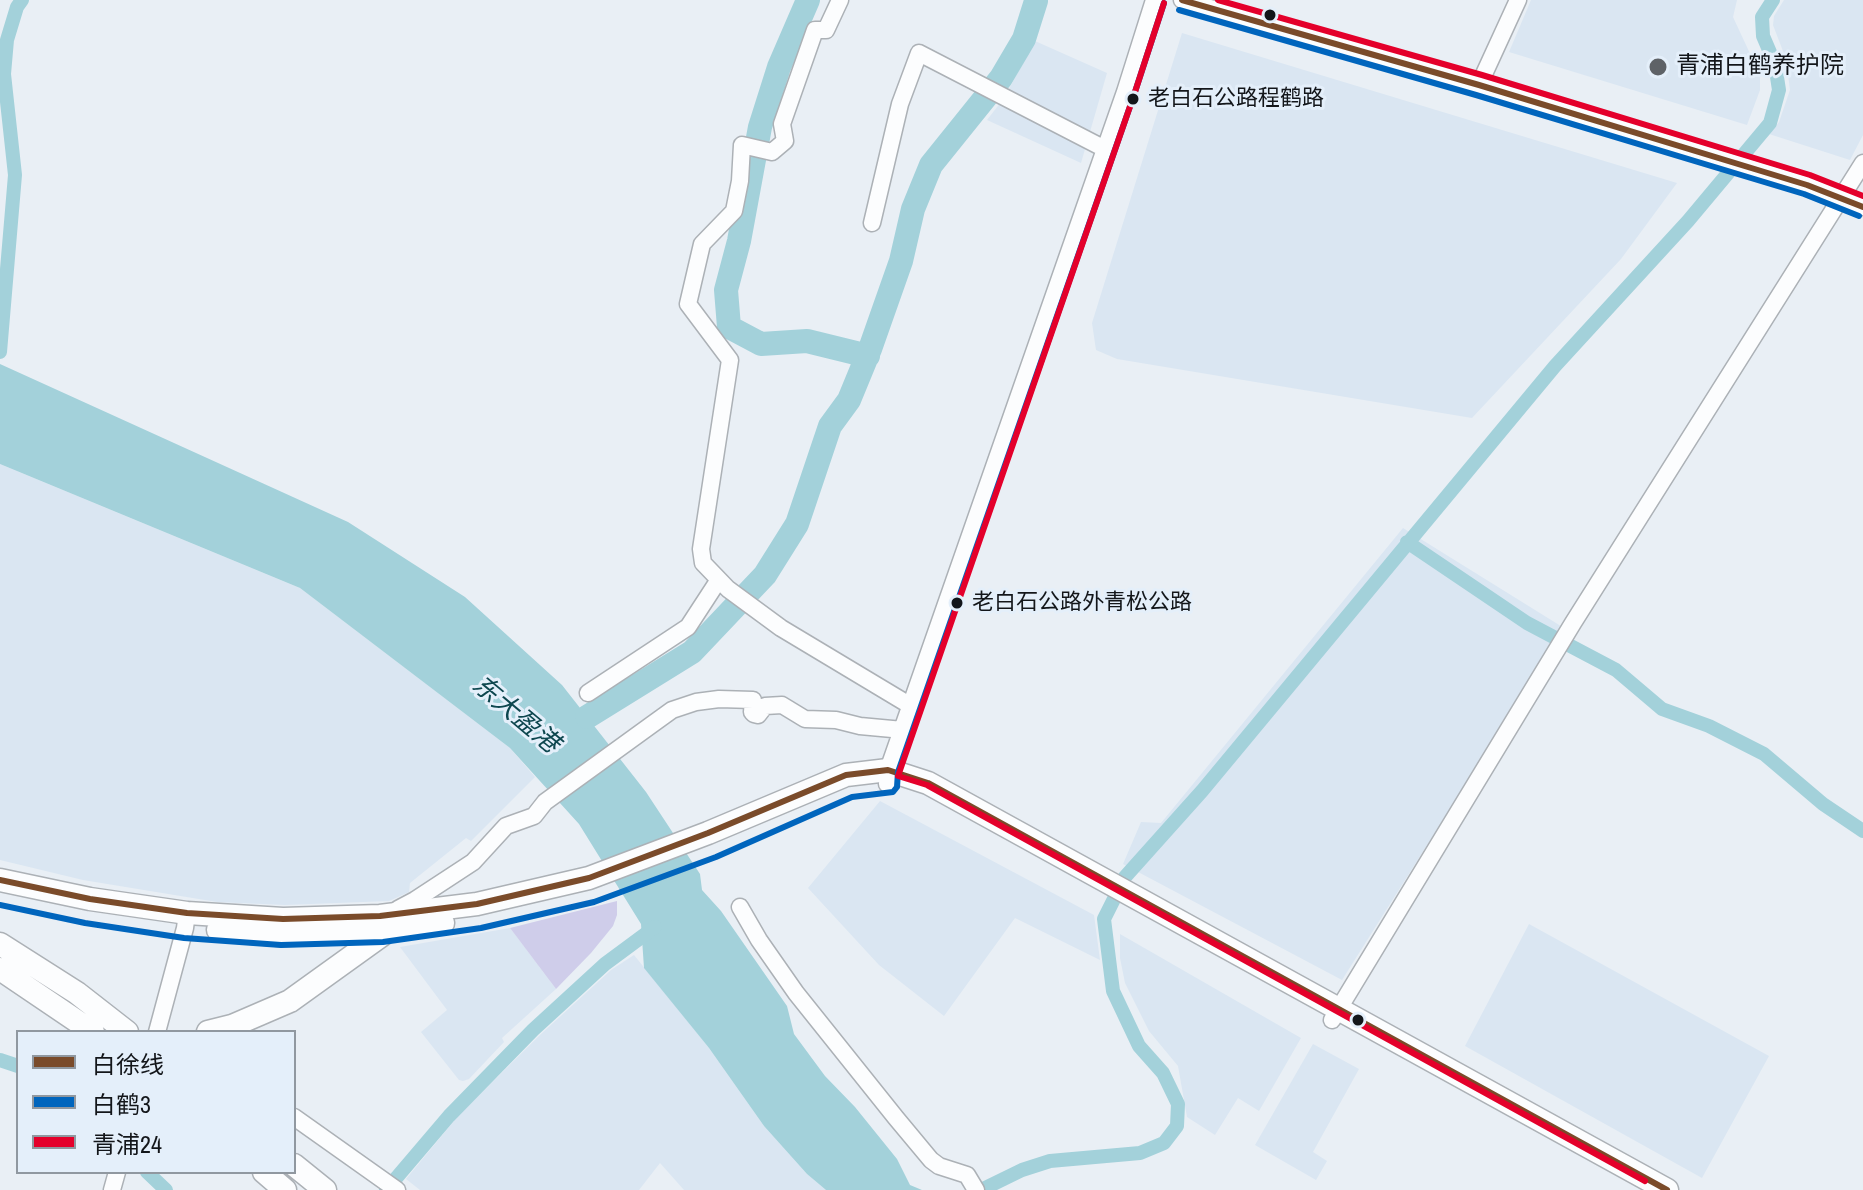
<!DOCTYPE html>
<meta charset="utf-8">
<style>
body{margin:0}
#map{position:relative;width:1863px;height:1190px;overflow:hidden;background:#e9eff5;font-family:"Archivo Narrow","Noto Sans SC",sans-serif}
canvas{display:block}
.legend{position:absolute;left:16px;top:1030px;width:280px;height:144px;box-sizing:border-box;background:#e4effa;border:2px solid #9098a0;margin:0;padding:10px 14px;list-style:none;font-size:24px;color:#13161a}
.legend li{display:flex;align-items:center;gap:16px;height:40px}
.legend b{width:40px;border:2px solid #9098a0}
</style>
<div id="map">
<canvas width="1863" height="1190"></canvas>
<ul class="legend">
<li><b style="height:10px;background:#7a4b2a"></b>白徐线</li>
<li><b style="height:10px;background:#0065bd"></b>白鹤3</li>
<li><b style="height:10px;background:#e4002b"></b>青浦24</li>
</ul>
</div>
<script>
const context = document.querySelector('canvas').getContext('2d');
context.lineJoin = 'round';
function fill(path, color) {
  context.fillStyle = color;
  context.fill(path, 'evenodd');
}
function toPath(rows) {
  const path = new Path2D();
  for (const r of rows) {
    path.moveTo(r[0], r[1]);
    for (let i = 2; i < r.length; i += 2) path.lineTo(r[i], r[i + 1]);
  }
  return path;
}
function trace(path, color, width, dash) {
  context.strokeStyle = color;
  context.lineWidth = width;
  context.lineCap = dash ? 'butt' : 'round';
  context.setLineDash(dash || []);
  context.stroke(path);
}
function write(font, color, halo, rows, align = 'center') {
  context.font = font + ' "Archivo Narrow","Noto Sans SC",sans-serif';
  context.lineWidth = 6;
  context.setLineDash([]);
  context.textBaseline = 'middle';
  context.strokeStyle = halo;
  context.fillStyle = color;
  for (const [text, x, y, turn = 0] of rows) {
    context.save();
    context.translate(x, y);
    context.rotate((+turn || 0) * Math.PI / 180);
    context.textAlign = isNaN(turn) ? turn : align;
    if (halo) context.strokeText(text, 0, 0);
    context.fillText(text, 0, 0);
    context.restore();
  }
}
const built = toPath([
 [1531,0,1737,0,1733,17,1760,75,1760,90,1747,125,1509,52],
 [1784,0,1863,0,1863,135,1850,160,1769,134,1779,122,1790,90,1786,59,1773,25,1774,16],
 [1182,33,1677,183,1621,259,1472,418,1117,359,1096,350,1092,323],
 [1035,41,1107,73,1081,163,987,120,1004,98],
 [0,464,300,588,510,748,535,777,471,841,466,838,410,883,409,892,389,901,285,905,217,902,83,880,0,860],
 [1403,528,1564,628,1342,980,1123,864,1141,822,1161,823],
 [880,801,1094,915,1100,960,1015,918,944,1016,879,965,808,888],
 [1529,924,1769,1056,1702,1178,1465,1046],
 [510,928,556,989,502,1038,504,1042,469,1079,463,1081,459,1080,421,1032,447,1010,400,947],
 [1120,934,1301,1038,1259,1111,1238,1098,1215,1135,1187,1117,1178,1066,1149,1031,1125,983,1120,958],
 [634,955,709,1048,764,1126,807,1174,826,1190,684,1190,660,1163,639,1190,420,1190,406,1179,458,1116,541,1034,611,970],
 [1313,1044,1359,1069,1313,1152,1327,1161,1316,1180,1255,1145]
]);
const forest = toPath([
 [617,901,617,915,613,926,591,953,556,989,510,928]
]);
const water = toPath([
 [0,364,348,522,465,597,562,685,646,792,700,874,702,890,721,911,787,1006,794,1034,825,1076,855,1107,897,1159,910,1185,922,1190,826,1190,807,1174,764,1126,709,1048,644,968,641,924,579,824,510,748,300,588,0,464]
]);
const canal = toPath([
 [0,352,15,175,4,74,7,40,17,7,22,0],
 [1407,542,1527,623,1616,670,1662,709,1709,726,1764,754,1823,804,1863,831],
 [0,1060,18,1066],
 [147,1172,166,1190],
 [386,1190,449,1116,533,1030,605,964,655,927],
 [981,1190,1022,1170,1050,1161,1140,1153,1164,1143,1177,1126,1178,1104,1163,1073,1139,1046,1113,991,1104,919,1125,877,1202,791,1555,366,1688,221,1770,123,1779,90,1775,64,1763,36,1762,17,1773,0]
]);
const river = toPath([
 [808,0,779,67,760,127,739,241,726,290,729,327,761,344,807,341,868,356],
 [587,717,692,652,765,575,797,524,830,426,849,400,870,349,901,261,913,209,931,165,1001,78,1024,39,1036,1]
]);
const minor = toPath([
 [840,0,826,30,815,30,782,124,785,141,772,152,742,145,740,181,734,211,702,244,688,304,730,360,701,549,703,563,728,589,781,628,911,706],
 [1182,0,1479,85,1807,185,1863,207],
 [1479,85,1518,0],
 [872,223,900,104,919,53,1105,149],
 [588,693,688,627,718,581],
 [887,784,888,770,1125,92,1154,0],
 [740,907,759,940,796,993,896,1118,931,1160,939,1166,967,1175,976,1190],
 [398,909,415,900,473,862,506,826,534,816,545,802,654,723,672,710,696,702,719,699,753,700,752,712,754,714,758,715,765,706,782,705,805,719,836,720,860,726,903,730],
 [1332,1020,1573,623,1863,163],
 [157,1032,185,928,187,913],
 [294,1117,397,1190],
 [112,1190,117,1172]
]);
const secondary = toPath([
 [0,880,90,899,187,913,283,919,380,916,477,904,589,878,708,833,846,775,888,770,928,783,1667,1190],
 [218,930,281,935,382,932,443,923],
 [0,944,77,993,127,1032],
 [0,969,93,1032],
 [208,1032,232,1026,290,1001,386,932],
 [294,1165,325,1190],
 [264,1172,285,1190]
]);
const bus1 = toPath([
 [1182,0,1479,85,1807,185,1863,207],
 [0,880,90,899,187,913,283,919,380,916,477,904,589,878,708,833,846,775,888,770,928,783,1667,1190]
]);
const bus2 = toPath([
 [1179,10,1476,95,1804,194,1859,216],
 [0,905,85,923,184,938,281,945,383,942,481,928,594,902,716,857,852,797,893,792,897,787,898,772,1134,95,1164,3]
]);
const bus3 = toPath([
 [1218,0,1482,75,1810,175,1863,196],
 [1164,3,1134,95,898,776,927,785,1645,1181]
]);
const markers = [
 [1270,15,7,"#13161a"],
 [1658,67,10,"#5e6267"],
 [1133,99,7,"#13161a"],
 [957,603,7,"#13161a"],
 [1358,1020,7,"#13161a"]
];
const busNames = [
 ["老白石公路程鹤路",1148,99],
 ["老白石公路外青松公路",972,603]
];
const poiNames = [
 ["青浦白鹤养护院",1676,67]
];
const waterNames = [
 ["东大盈港",515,715,40]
];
fill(built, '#dae6f2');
fill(forest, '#cfcdea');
fill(water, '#a3d1da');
trace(canal, '#a3d1da', 14);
trace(river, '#a3d1da', 24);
trace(minor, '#acb1b6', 19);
trace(secondary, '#acb1b6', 25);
trace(minor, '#fcfdfe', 16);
trace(secondary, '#fcfdfe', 22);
trace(bus1, '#7a4b2a', 6);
trace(bus2, '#0065bd', 6);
trace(bus3, '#e4002b', 6);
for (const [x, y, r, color] of markers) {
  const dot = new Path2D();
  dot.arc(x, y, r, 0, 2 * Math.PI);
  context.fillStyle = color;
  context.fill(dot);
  trace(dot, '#e4effa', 3);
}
write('22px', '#13161a', '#e4effa', busNames, 'left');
write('24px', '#13161a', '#e4effa', poiNames, 'left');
write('italic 26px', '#0e474f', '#e4effa', waterNames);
</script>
